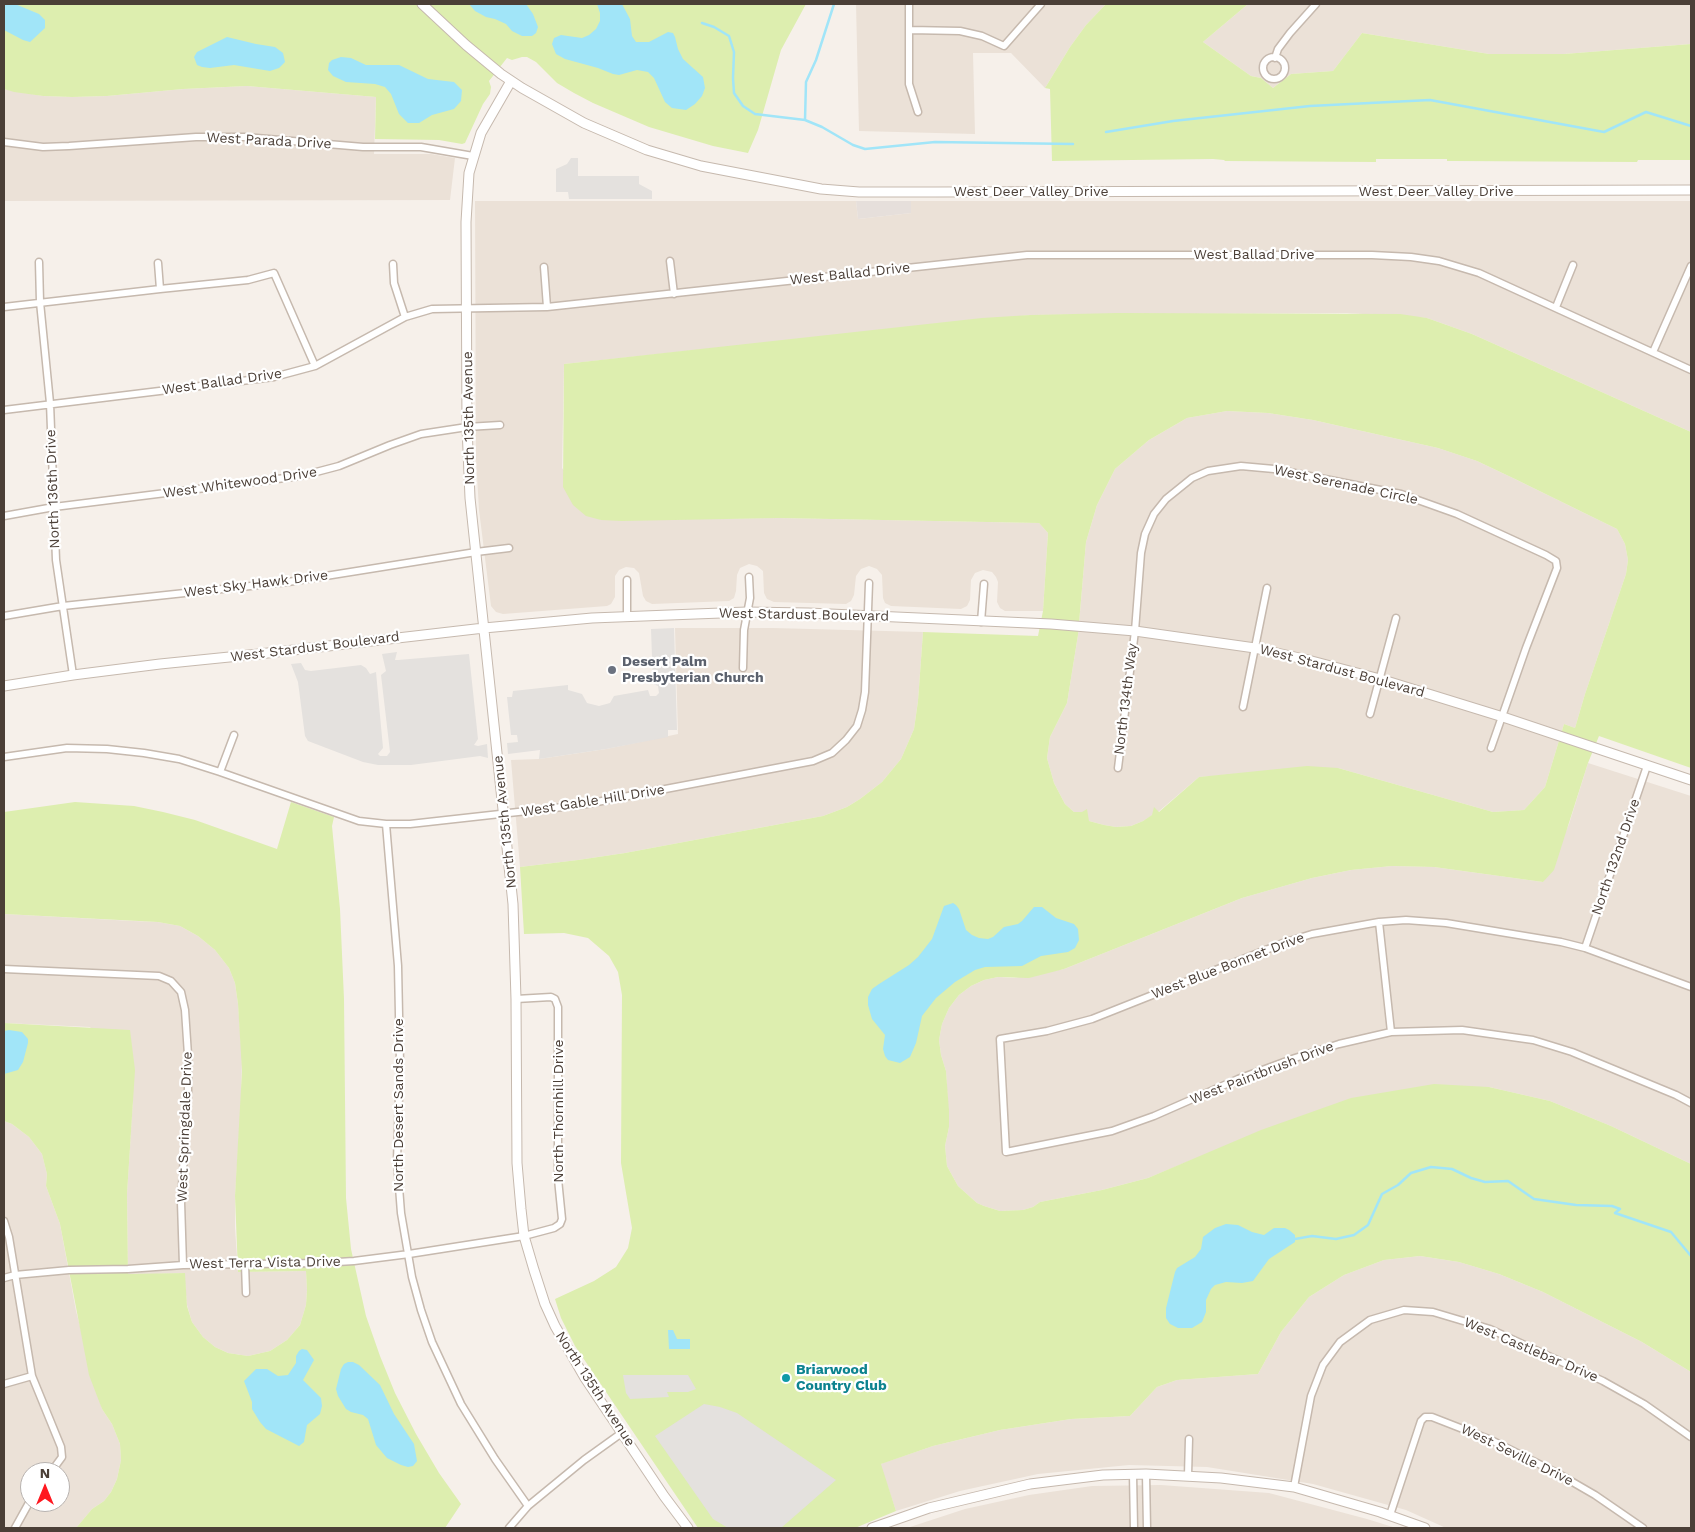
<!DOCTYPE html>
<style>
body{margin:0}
#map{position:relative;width:1695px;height:1532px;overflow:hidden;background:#f6f0ea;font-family:"Work Sans",sans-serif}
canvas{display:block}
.frame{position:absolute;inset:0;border:5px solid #4b3f37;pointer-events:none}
.north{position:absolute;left:20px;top:1462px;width:50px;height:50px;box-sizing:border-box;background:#fff;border:1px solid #b7b2af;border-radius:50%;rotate:0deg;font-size:14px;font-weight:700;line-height:20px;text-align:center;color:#4b3f37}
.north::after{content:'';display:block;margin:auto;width:18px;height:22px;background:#ff1820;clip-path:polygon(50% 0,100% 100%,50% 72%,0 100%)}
</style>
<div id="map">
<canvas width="1695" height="1532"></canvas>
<div class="frame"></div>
<div class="north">N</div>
</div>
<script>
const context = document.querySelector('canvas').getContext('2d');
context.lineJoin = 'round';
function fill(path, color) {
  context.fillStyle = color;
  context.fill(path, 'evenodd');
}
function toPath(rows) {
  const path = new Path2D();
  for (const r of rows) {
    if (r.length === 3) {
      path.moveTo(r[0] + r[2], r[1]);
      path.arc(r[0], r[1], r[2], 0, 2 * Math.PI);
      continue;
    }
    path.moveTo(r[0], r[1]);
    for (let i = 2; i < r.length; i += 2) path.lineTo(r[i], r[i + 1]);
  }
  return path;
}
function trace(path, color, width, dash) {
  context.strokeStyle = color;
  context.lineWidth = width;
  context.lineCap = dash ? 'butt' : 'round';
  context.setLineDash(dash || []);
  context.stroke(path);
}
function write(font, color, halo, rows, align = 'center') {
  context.font = font + ' "Work Sans",sans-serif';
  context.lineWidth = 4.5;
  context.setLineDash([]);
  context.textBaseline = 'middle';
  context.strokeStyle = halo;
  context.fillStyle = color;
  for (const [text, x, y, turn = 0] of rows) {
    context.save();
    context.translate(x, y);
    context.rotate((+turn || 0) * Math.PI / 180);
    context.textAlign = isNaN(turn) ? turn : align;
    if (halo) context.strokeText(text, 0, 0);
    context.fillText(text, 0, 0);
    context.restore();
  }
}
const residential = toPath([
 [856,4,1106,4,1086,25,1070,47,1045,88,1011,53,973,53,975,134,859,131],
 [1248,4,1691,4,1691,44,1564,54,1489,54,1362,33,1333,71,1291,74,1273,88,1261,78,1251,76,1203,42],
 [247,86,376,97,374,154,431,154,455,158,450,200,4,201,4,89,43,96,72,97,107,96,183,89],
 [475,201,856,201,858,219,911,213,911,201,1691,201,1691,432,1472,334,1427,318,1346,313,1030,315,564,364,562,468,601,520,779,518,1039,523,1048,533,1043,611,1005,611,1000,608,997,602,998,582,996,577,992,572,983,570,975,573,971,580,970,600,967,606,961,609,891,606,885,603,883,598,882,575,877,569,869,566,861,569,856,576,854,595,851,601,846,604,774,602,767,599,764,593,763,571,757,566,749,564,740,568,737,575,736,591,734,598,729,601,652,604,646,601,643,596,639,573,634,568,626,567,619,570,615,576,615,597,611,604,607,606,503,614,496,612,491,606,479,510,476,458],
 [1227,411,1268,413,1313,420,1438,448,1477,461,1515,479,1617,529,1625,544,1628,560,1626,574,1585,694,1575,728,1564,724,1545,787,1524,810,1493,812,1338,768,1199,777,1158,812,1143,821,1131,826,1116,827,1104,825,1089,821,1082,812,1074,812,1065,804,1054,783,1047,758,1050,737,1067,703,1078,635,1086,542,1097,505,1115,469,1149,440,1187,418],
 [675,628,773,628,923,632,918,701,914,729,901,759,882,782,860,799,847,807,823,816,625,853,578,860,520,867,511,760,539,759,606,749,678,734],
 [1588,763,1691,796,1691,1164,1611,1126,1550,1101,1489,1087,1194,1159,1148,1178,1102,1190,1040,1202,1033,1207,1023,1210,1000,1211,984,1206,977,1203,958,1186,947,1166,945,1146,949,1127,946,1071,941,1055,939,1040,942,1024,949,1008,959,995,971,986,984,980,998,977,1014,978,1064,969,1242,898,1312,878,1351,870,1392,866,1434,867,1543,882,1569,824],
 [4,914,133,921,158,922,180,926,198,936,215,950,229,968,235,983,238,1004,242,1056,241,1103,235,1196,235,1228,238,1272,306,1271,307,1290,306,1305,300,1325,287,1340,270,1351,248,1356,228,1353,215,1347,203,1337,192,1322,187,1305,184,1273,128,1275,127,1194,133,1099,90,1027,4,1023],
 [4,1121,12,1124,29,1137,42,1154,47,1174,46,1186,60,1224,76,1311,102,1409,112,1424,120,1444,121,1460,117,1479,111,1492,104,1501,92,1509,76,1528,4,1528],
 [30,1472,60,1472,60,1502,30,1502],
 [1420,1256,1459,1262,1499,1274,1543,1292,1642,1342,1691,1372,1691,1528,1446,1528,1406,1510,1313,1484,1207,1467,1129,1465,1038,1474,960,1491,896,1511,880,1464,933,1446,1000,1430,1071,1419,1130,1416,1157,1387,1177,1380,1258,1374,1281,1332,1309,1297,1344,1275,1384,1260],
 [1161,1485,1269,1493,1367,1519,1396,1528,907,1528,965,1509,1029,1495,1092,1486]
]);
const industrial = toPath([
 [856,201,911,201,911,213,858,219]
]);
const green = toPath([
 [4,4,806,4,781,50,758,130,748,153,713,146,649,127,593,103,574,93,557,83,536,62,527,57,522,57,512,60,507,58,489,81,491,87,490,94,483,104,465,143,462,144,439,140,375,139,376,97,247,86,183,89,107,96,72,97,43,96,14,92,4,89],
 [1106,4,1248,4,1203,42,1251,76,1261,78,1273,88,1291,74,1333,71,1362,33,1489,54,1564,54,1691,44,1691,160,1638,160,1637,162,1454,161,1447,161,1447,159,1376,159,1376,162,1225,161,1224,160,1213,159,1052,161,1050,89,1045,88,1070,47,1086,25],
 [1117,313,1400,314,1427,318,1472,334,1691,432,1691,768,1599,736,1588,763,1554,870,1543,882,1434,867,1392,866,1351,870,1312,878,1242,898,1064,969,1029,978,998,977,984,980,971,986,959,995,949,1008,942,1024,939,1040,941,1055,946,1071,949,1111,949,1127,945,1146,947,1166,958,1186,977,1203,984,1206,1000,1211,1023,1210,1033,1207,1040,1202,1102,1190,1148,1178,1261,1130,1351,1098,1434,1084,1489,1087,1550,1101,1611,1126,1691,1164,1691,1372,1642,1342,1543,1292,1499,1274,1459,1262,1420,1256,1384,1260,1344,1275,1309,1297,1281,1332,1258,1374,1177,1380,1157,1387,1130,1416,1071,1419,1000,1430,933,1446,881,1464,896,1511,855,1528,698,1528,575,1346,561,1318,555,1299,594,1281,616,1267,628,1248,632,1228,621,1163,622,995,618,972,609,956,588,938,564,933,524,934,520,867,578,860,625,853,823,816,847,807,860,799,882,782,901,759,914,729,918,701,923,632,1038,636,1043,611,1048,533,1039,523,779,518,622,521,601,520,586,516,573,505,563,487,564,364,982,318,1030,315],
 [1227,411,1268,413,1313,420,1438,448,1477,461,1515,479,1617,529,1625,544,1628,560,1626,574,1585,694,1575,728,1564,724,1545,787,1524,810,1493,812,1338,768,1307,766,1199,777,1159,812,1154,807,1152,815,1143,821,1131,826,1116,827,1104,825,1089,821,1087,809,1082,812,1074,812,1065,804,1054,783,1047,758,1050,737,1067,703,1078,635,1086,542,1097,505,1115,469,1149,440,1187,418],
 [75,802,134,806,163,812,195,820,277,849,291,802,334,817,332,826,340,909,344,999,346,1198,351,1249,366,1316,380,1356,395,1393,416,1434,439,1473,461,1504,445,1528,76,1528,92,1509,104,1501,111,1492,117,1479,121,1460,120,1444,112,1424,102,1409,89,1375,60,1224,46,1186,47,1174,42,1154,29,1137,12,1124,4,1121,4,1023,130,1030,135,1070,127,1194,128,1274,185,1273,187,1306,192,1322,203,1337,215,1347,228,1353,248,1356,270,1351,287,1340,300,1325,306,1305,307,1290,306,1271,238,1272,235,1196,242,1071,238,1004,235,983,229,968,215,950,198,936,180,926,158,922,4,914,4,812]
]);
const parking = toPath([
 [571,158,578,158,578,176,639,176,639,184,652,191,652,199,569,199,568,192,556,192,556,169,567,164],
 [674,628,677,730,668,730,668,737,606,749,539,759,540,750,508,754,507,743,518,742,517,735,511,735,507,697,512,697,513,691,568,685,568,690,582,694,587,703,599,706,610,703,614,696,648,690,650,696,656,696,659,693,658,686,653,684,651,629],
 [397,652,395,660,398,660,469,654,478,739,474,745,478,746,487,744,488,758,480,756,411,765,378,765,363,762,308,741,305,736,298,682,291,664,301,663,305,670,311,671,361,665,366,668,370,674,376,672,383,748,378,754,380,756,387,756,390,752,381,675,386,671,382,654],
 [623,1375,688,1375,696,1389,688,1392,667,1392,669,1397,630,1399,626,1393],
 [704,1404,720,1407,737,1413,836,1480,781,1528,728,1528,713,1519,655,1436]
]);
const water = toPath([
 [4,4,15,4,39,14,45,20,45,28,30,42,23,40,4,30],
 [469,4,526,4,533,14,538,27,536,33,532,36,522,36,512,31,506,24,495,19,486,17,475,11],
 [597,4,622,4,630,19,632,36,636,42,649,42,668,32,673,33,675,37,678,49,683,59,703,77,705,88,702,96,695,104,686,110,672,108,665,102,654,78,648,72,637,70,619,75,613,74,598,68,565,59,556,54,552,44,554,38,561,35,582,38,589,35,596,29,600,21,600,13],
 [227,37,256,44,275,47,283,53,285,62,279,68,270,71,234,65,210,68,202,67,197,65,194,57,197,52],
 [341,57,351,58,366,65,399,65,428,79,454,82,462,90,461,101,454,109,432,115,419,123,408,123,399,114,391,94,385,87,375,84,346,82,333,76,328,70,329,63,332,60],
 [953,903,956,905,959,909,966,930,972,935,979,938,988,939,993,937,1004,927,1018,924,1022,921,1034,907,1042,907,1056,918,1074,924,1078,929,1079,940,1075,948,1068,952,1041,956,1022,966,985,967,975,970,955,982,936,998,922,1016,916,1043,910,1057,900,1063,888,1060,885,1056,883,1049,885,1035,872,1019,868,1005,868,997,872,989,879,984,909,965,918,957,932,939,944,906],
 [9,1030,22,1032,28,1039,28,1043,23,1062,18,1070,4,1074,4,1031],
 [1226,1224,1238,1225,1252,1232,1264,1235,1274,1228,1285,1228,1289,1230,1295,1235,1295,1242,1269,1259,1253,1281,1242,1283,1226,1282,1215,1285,1211,1289,1206,1300,1206,1312,1202,1322,1192,1328,1178,1328,1170,1324,1166,1318,1166,1308,1175,1272,1177,1268,1195,1257,1201,1249,1203,1237,1215,1228],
 [668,1330,673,1330,677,1339,690,1339,690,1349,669,1349],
 [302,1349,307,1350,314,1360,303,1380,321,1398,322,1406,320,1414,307,1425,304,1442,299,1446,266,1429,260,1422,252,1409,252,1402,244,1381,256,1369,267,1369,278,1376,288,1375,296,1363,296,1356,299,1351],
 [348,1362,353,1362,359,1365,380,1385,394,1414,414,1444,417,1461,413,1466,408,1467,401,1465,387,1458,376,1445,368,1419,363,1415,351,1412,346,1409,338,1396,336,1389,341,1369,344,1364]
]);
const stream = toPath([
 [702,23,714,27,729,36,734,52,733,78,734,93,743,106,755,114,805,120,822,127,853,145,865,149,935,142,1073,144],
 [805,120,806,82,816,60,834,4],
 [1106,132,1173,121,1310,106,1430,100,1604,132,1646,112,1691,126],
 [1295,1239,1312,1236,1336,1239,1354,1235,1368,1225,1382,1194,1398,1185,1411,1173,1431,1167,1452,1169,1471,1178,1485,1182,1508,1181,1534,1199,1576,1205,1612,1206,1620,1209,1615,1213,1671,1232,1691,1256]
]);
const minor = toPath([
 [909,4,909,84,918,112],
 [910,30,960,31,982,36,1004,46,1041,4],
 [1274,68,11],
 [1275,58,1278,49,1290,33,1316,4],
 [4,142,43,147,69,146,196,137,245,137,363,147,421,147,473,156],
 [670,261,674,294],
 [39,262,40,302,50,403,56,560,73,675],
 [158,263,160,289],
 [393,264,394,283,405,317],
 [544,267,547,307],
 [4,307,160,289,248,280,274,273,315,366],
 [1556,307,1573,265],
 [1653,352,1691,266],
 [4,410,274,377,315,366,405,317,432,309,547,307,1027,255,1372,255,1411,257,1439,261,1479,273,1691,370],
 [4,516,54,507,301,476,339,466,390,445,421,434,467,427,500,425],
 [4,616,63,606,288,582,476,552,509,548],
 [627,616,627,580],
 [981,622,984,584],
 [743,668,744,630,750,598,749,577],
 [1243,707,1267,588],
 [1370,714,1396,618],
 [4,757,67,748,107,749,144,753,179,759,220,772,359,821,386,824,410,824,581,805,813,761,832,753,846,740,857,726,862,710,865,692,869,583],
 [1118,768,1135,631,1141,553,1145,534,1154,514,1166,499,1192,478,1208,471,1241,466,1274,469,1401,494,1457,514,1546,555,1556,561,1557,568,1526,648,1491,748],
 [220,772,234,735],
 [386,824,398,966,400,1063,397,1161,401,1213,412,1277,421,1310,432,1342,461,1404,495,1459,528,1506],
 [1379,922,1391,1032],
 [1585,948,1647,766],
 [4,969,159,976,171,981,181,992,185,1010,188,1055,188,1092,181,1202,183,1265],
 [1691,987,1585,948,1561,942,1446,923,1406,920,1379,922,1312,934,1286,942,1092,1019,1047,1031,1000,1039,1006,1152,1112,1131,1154,1116,1238,1079,1295,1058,1339,1044,1391,1032,1462,1030,1533,1040,1572,1052,1676,1095,1691,1103],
 [4,1221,9,1237,32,1376,61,1447,62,1457,51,1472],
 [245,1264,246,1293],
 [4,1278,15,1275,69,1270,128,1269,183,1265,321,1263,354,1261,409,1254,524,1236,554,1228,560,1224,562,1219,558,1179,558,1007,555,999,551,997,516,999],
 [4,1384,32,1376],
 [1133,1474,1134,1528],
 [1146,1474,1147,1528],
 [1188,1475,1189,1439],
 [1294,1487,1311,1396,1323,1365,1340,1342,1370,1320,1404,1310,1433,1312,1490,1329,1603,1381,1644,1404,1691,1437],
 [1390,1515,1421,1421,1425,1417,1432,1417,1491,1440,1557,1473,1595,1495,1643,1528],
 [15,1528,30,1501],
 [509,1528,528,1506,584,1460,623,1432]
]);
const tertiary = toPath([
 [422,4,466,45,501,74,522,88,584,123,647,150,701,166,821,189,859,192,935,192,1691,190],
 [511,81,481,133,469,173,466,222,467,427,470,498,513,904,516,999,517,1163,521,1209,524,1236,534,1270,545,1304,555,1326,585,1378,664,1496,688,1528],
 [4,686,73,675,160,664,259,654,484,628,592,618,747,612,808,613,1051,624,1135,631,1255,648,1308,660,1380,679,1503,717,1691,780],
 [872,1528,929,1508,1030,1484,1103,1475,1146,1474,1221,1478,1294,1487,1380,1512,1425,1528]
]);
const markers = [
 [612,670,5,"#6b7280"],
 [786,1378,5,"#0f9aa8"]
];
const streetNames = [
 ["West Parada Drive",269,141,3],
 ["West Deer Valley Drive",1031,192],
 ["West Deer Valley Drive",1436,192],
 ["West Ballad Drive",1254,255],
 ["West Ballad Drive",850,274,-6],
 ["West Ballad Drive",222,382,-8],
 ["North 135th Avenue",469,418,-91],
 ["West Whitewood Drive",240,483,-8],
 ["West Serenade Circle",1346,485,12],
 ["North 136th Drive",53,489,-92],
 ["West Sky Hawk Drive",256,584,-7],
 ["West Stardust Boulevard",804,615,1],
 ["West Stardust Boulevard",315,647,-7],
 ["West Stardust Boulevard",1342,671,15],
 ["North 134th Way",1126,699,-83],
 ["West Gable Hill Drive",593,801,-9],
 ["North 135th Avenue",505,822,-96],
 ["North 132nd Drive",1616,857,-71],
 ["West Blue Bonnet Drive",1228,966,-21],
 ["West Paintbrush Drive",1262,1073,-21],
 ["North Desert Sands Drive",399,1105,-90],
 ["North Thornhill Drive",559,1111,-90],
 ["West Springdale Drive",185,1127,-88],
 ["West Terra Vista Drive",265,1263,-1],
 ["West Castlebar Drive",1531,1350,23],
 ["North 135th Avenue",595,1389,57],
 ["West Seville Drive",1517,1455,26]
];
const worshipNames = [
 ["Desert Palm",622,662],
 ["Presbyterian Church",622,678]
];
const cultureNames = [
 ["Briarwood",796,1370],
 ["Country Club",796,1386]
];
fill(residential, '#ebe1d7');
fill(industrial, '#e6dfdb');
fill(green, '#ddeeaf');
fill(parking, '#e4e1de');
fill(water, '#a1e5f8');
trace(stream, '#a1e5f8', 2.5);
trace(minor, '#c6b9ae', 9);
trace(tertiary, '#c6b9ae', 11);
trace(minor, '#fff', 6);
trace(tertiary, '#fff', 9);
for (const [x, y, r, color] of markers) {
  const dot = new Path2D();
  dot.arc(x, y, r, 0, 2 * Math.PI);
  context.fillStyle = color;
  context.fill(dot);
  trace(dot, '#fff', 2);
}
write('14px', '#4b3f37', '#fff', streetNames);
write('bold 14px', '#5b616d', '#fff', worshipNames, 'left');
write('bold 14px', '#0d838f', '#fff', cultureNames, 'left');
</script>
